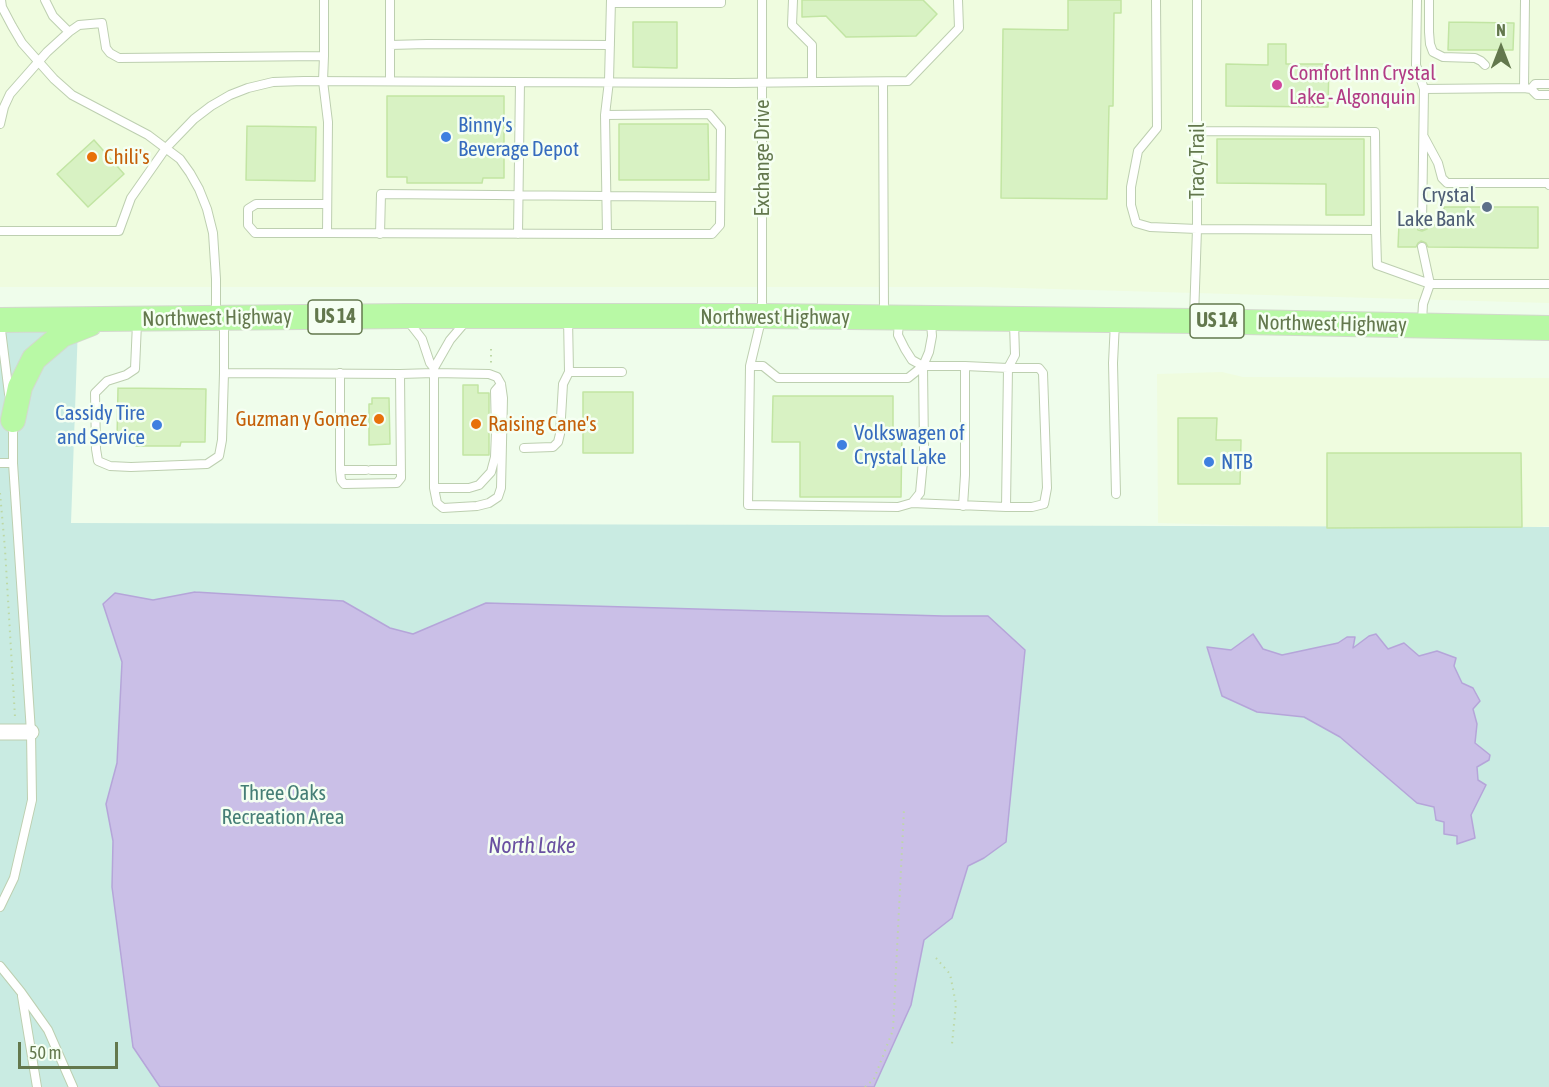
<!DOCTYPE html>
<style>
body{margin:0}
#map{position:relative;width:1549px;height:1087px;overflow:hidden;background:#effdeb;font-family:"Asap Condensed",sans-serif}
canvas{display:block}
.north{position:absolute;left:1471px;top:18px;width:60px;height:60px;-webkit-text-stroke:4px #f5fff2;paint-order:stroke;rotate:0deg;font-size:16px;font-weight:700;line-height:24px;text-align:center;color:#63784d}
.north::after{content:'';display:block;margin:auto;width:21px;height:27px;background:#63784d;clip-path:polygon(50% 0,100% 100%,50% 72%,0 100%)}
.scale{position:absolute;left:18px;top:1042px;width:100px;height:27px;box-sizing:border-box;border:3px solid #63784d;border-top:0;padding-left:8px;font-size:18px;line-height:21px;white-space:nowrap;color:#63784d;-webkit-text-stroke:4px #f5fff2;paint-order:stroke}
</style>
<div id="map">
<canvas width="1549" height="1087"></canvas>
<div class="north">N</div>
<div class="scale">50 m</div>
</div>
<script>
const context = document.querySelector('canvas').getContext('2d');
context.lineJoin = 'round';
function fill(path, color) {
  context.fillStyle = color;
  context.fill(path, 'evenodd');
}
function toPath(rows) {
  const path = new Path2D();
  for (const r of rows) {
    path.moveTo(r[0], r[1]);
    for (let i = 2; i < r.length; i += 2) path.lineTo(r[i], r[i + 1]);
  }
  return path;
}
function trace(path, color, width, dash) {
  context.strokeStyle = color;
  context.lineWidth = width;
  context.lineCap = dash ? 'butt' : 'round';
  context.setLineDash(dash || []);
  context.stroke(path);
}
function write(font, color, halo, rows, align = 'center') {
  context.font = font + ' "Asap Condensed",sans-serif';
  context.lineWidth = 5;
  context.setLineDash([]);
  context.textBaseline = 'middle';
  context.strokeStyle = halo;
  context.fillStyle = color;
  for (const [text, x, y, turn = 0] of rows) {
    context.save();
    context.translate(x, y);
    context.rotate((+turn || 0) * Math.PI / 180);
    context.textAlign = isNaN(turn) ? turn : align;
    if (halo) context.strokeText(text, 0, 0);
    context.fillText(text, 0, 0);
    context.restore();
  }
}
const commercial = toPath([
 [0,0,1549,0,1549,303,983,287,0,287],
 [1222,372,1243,377,1549,378,1549,526,1523,528,1329,528,1158,523,1157,374]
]);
const green = toPath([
 [78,326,71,523,1549,527,1549,1087,0,1087,0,329]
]);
const water = toPath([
 [195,592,343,601,390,628,413,634,486,603,943,616,988,616,1025,650,1006,842,984,858,968,866,952,918,924,940,911,1005,874,1087,160,1087,133,1047,112,887,113,841,106,804,117,763,122,662,103,604,115,593,153,600,195,592],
 [1253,634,1263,649,1282,655,1338,643,1347,637,1355,637,1353,648,1369,636,1376,634,1388,649,1404,643,1419,656,1437,651,1456,658,1454,666,1462,683,1473,688,1480,701,1473,709,1477,724,1475,743,1490,755,1489,760,1477,767,1478,780,1486,785,1471,815,1475,838,1457,844,1457,836,1444,834,1444,822,1436,820,1434,807,1417,803,1340,737,1304,717,1257,712,1222,696,1207,647,1231,650,1253,634]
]);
const building = toPath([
 [802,0,923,0,937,14,916,36,846,37,826,16,802,17,802,0],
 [1068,0,1121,0,1121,13,1114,13,1113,106,1109,106,1107,199,1001,198,1003,29,1068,30,1068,0],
 [633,22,677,22,677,68,633,67,633,22],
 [1449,22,1514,23,1513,50,1448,50,1449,22],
 [1268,44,1286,44,1286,64,1329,64,1328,107,1226,106,1226,64,1268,65,1268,44],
 [387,96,504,96,504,178,483,178,482,183,407,183,407,177,387,177,387,96],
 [619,124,708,124,709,180,619,180,619,124],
 [247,126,316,127,315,181,246,180,247,126],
 [1217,139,1364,139,1364,215,1326,215,1326,184,1217,183,1217,139],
 [94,140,124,174,88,207,57,174,94,140],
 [1444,207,1538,207,1538,248,1428,247,1426,243,1421,241,1418,243,1416,247,1398,247,1399,224,1416,225,1418,230,1422,231,1427,229,1428,225,1444,225,1444,207],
 [463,385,478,385,478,393,489,393,489,455,463,455,463,385],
 [118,388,206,389,205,442,181,442,180,446,136,446,136,440,117,440,118,388],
 [583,392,633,392,633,453,583,453,583,392],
 [773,396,893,396,893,430,902,430,901,497,800,497,800,442,772,442,773,396],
 [372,398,389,398,390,444,369,445,369,404,372,404,372,398],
 [1178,418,1217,418,1216,440,1241,440,1240,484,1178,484,1178,418],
 [1327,453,1521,453,1522,527,1327,528,1327,453]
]);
const path = toPath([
 [491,349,491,364],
 [0,493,5,549,15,717],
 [936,958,950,974,956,1004,952,1044],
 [865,1087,874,1079,893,1030,904,809]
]);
const service = toPath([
 [1,0,2,7,12,26,22,43,54,79,72,95,148,135,180,159,190,173,199,189,207,209,213,233,216,279,216,314],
 [324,0,324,56],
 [762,0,762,316,750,366,748,505,898,507,912,503,920,493,924,450,923,366,929,352,932,336,931,322],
 [793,0,792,25,812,45,812,82],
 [1156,0,1157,128,1138,151,1131,187,1131,205,1136,223,1150,227,1197,229,1376,230,1377,265,1430,284,1549,284],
 [1417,0,1416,65,1424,89,1422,225],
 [1429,0,1429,32,1430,44,1433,52,1443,57,1475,58,1481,61,1485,65],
 [611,3,721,3,721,0],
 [69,32,79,25,102,23,106,48,110,53,119,58,324,56,323,81,328,122,327,233,607,234],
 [390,45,427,44,610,45],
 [390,81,390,0],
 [883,82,884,313],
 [1524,88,1525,0],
 [1424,89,1524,88,1531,89,1537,95,1549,95],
 [1531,89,1535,84,1549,84],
 [605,115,709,114,721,128,720,225,712,234,607,234,605,115,609,81,611,0],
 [0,124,4,107,10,94,47,52,69,32,53,16,45,0],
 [1197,131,1375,132,1376,230],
 [1424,137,1438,163,1442,178,1447,183,1548,183,1549,185],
 [0,231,119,231,131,198,166,148,194,119,211,106,230,95,248,88,273,82,304,81,734,83,908,81,959,28,958,0],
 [327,233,255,233,248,225,248,209,256,204,327,204],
 [380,234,381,194,720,197],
 [518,234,520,82],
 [1422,247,1430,284,1423,304,1422,321],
 [1194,317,1197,229,1197,0],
 [899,321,898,335,905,349,912,360,923,366,965,366,1008,368,1006,507],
 [0,322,9,394],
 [224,322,224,373,400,374,434,373,489,374,497,377,501,384,503,398,501,488,498,497,489,503,477,506,443,508,437,503,434,488,434,368,430,363,422,339,408,321],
 [1115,322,1113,363,1116,494],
 [137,323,135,369,126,375,107,381,95,393,96,449,98,461,110,466,131,467,207,464,219,456,222,440,224,373],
 [750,366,763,366,778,378,908,378,923,366],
 [434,368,450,340,467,320],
 [569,372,622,372],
 [340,373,340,470,341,480,344,484,397,483,401,478,400,374],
 [524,448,553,447,558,442,560,434,563,384,569,372,568,318],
 [0,463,13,463],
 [340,470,366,470],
 [371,470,401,470],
 [434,488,469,488,479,485,491,472,495,457,496,432,495,391,501,384],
 [912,503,1006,507,1032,507,1044,504,1047,488,1043,373,1039,368,1008,368,1015,355,1014,323],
 [963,506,965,475,965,366],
 [0,907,14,878,32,800,31,732,13,463,13,423],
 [0,966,21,992,48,1030,73,1087],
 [22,996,37,1087]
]);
const minor = toPath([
 [0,732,31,732]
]);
const primary = toPath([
 [0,320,405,316,762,316,1194,321,1549,328],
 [13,420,20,387,34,359,62,335,90,324]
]);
const markers = [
 [1277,85,6,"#d1479c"],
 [446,137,6,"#3f7fe0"],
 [92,157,6,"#e8710a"],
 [1487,207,6,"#5c6f8a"],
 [379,419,6,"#e8710a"],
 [476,424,6,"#e8710a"],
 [157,425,6,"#3f7fe0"],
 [842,445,6,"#3f7fe0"],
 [1209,462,6,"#3f7fe0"]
];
const shields = [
 [335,317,54],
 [1217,321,54]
];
const shieldNames = [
 ["US 14",335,317],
 ["US 14",1217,321]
];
const hotelNames = [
 ["Comfort Inn Crystal",1289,73],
 ["Lake - Algonquin",1289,97]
];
const shopNames = [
 ["Binny's",458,125],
 ["Beverage Depot",458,149],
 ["Cassidy Tire",145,413,"right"],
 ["and Service",145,437,"right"],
 ["Volkswagen of",854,433],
 ["Crystal Lake",854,457],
 ["NTB",1221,462]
];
const foodNames = [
 ["Chili's",104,157],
 ["Guzman y Gomez",367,419,"right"],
 ["Raising Cane's",488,424]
];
const streetNames = [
 ["Exchange Drive",762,158,-90],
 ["Tracy Trail",1197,161,-90],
 ["Northwest Highway",775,317],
 ["Northwest Highway",217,318,-1],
 ["Northwest Highway",1332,324,1]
];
const serviceNames = [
 ["Crystal",1475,195],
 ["Lake Bank",1475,219]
];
const parkNames = [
 ["Three Oaks",283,793],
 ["Recreation Area",283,817]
];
const waterNames = [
 ["North Lake",532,846]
];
fill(commercial, '#effcdf');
fill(green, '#c9ebe2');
fill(water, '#cabfe7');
trace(water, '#b5a5d9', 1.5);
fill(building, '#d8f2c3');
trace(building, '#c2e5a3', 1.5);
trace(service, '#bdcfb0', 10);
trace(minor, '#bdcfb0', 17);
trace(primary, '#d3d9cd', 26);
trace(path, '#bdd8a5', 2, [1.5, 4.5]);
trace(service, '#fff', 8);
trace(minor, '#fff', 15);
trace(primary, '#b8f9a5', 24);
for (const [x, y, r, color] of markers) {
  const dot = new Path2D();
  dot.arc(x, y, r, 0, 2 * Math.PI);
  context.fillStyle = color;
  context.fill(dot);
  trace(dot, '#f5fff2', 2);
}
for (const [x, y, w] of shields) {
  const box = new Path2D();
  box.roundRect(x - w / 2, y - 17, w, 34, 4.5);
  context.fillStyle = '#f5fff2';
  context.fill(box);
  trace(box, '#63784d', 1.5);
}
write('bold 20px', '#63784d', null, shieldNames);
write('21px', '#b23c85', '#f5fff2', hotelNames, 'left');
write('21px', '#366cbe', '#f5fff2', shopNames, 'left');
write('21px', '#c56008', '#f5fff2', foodNames, 'left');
write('21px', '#63784d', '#f5fff2', streetNames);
write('21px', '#4e5e75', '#f5fff2', serviceNames, 'right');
write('21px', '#457e76', '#f5fff2', parkNames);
write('italic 22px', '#6950a1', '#f5fff2', waterNames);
</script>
